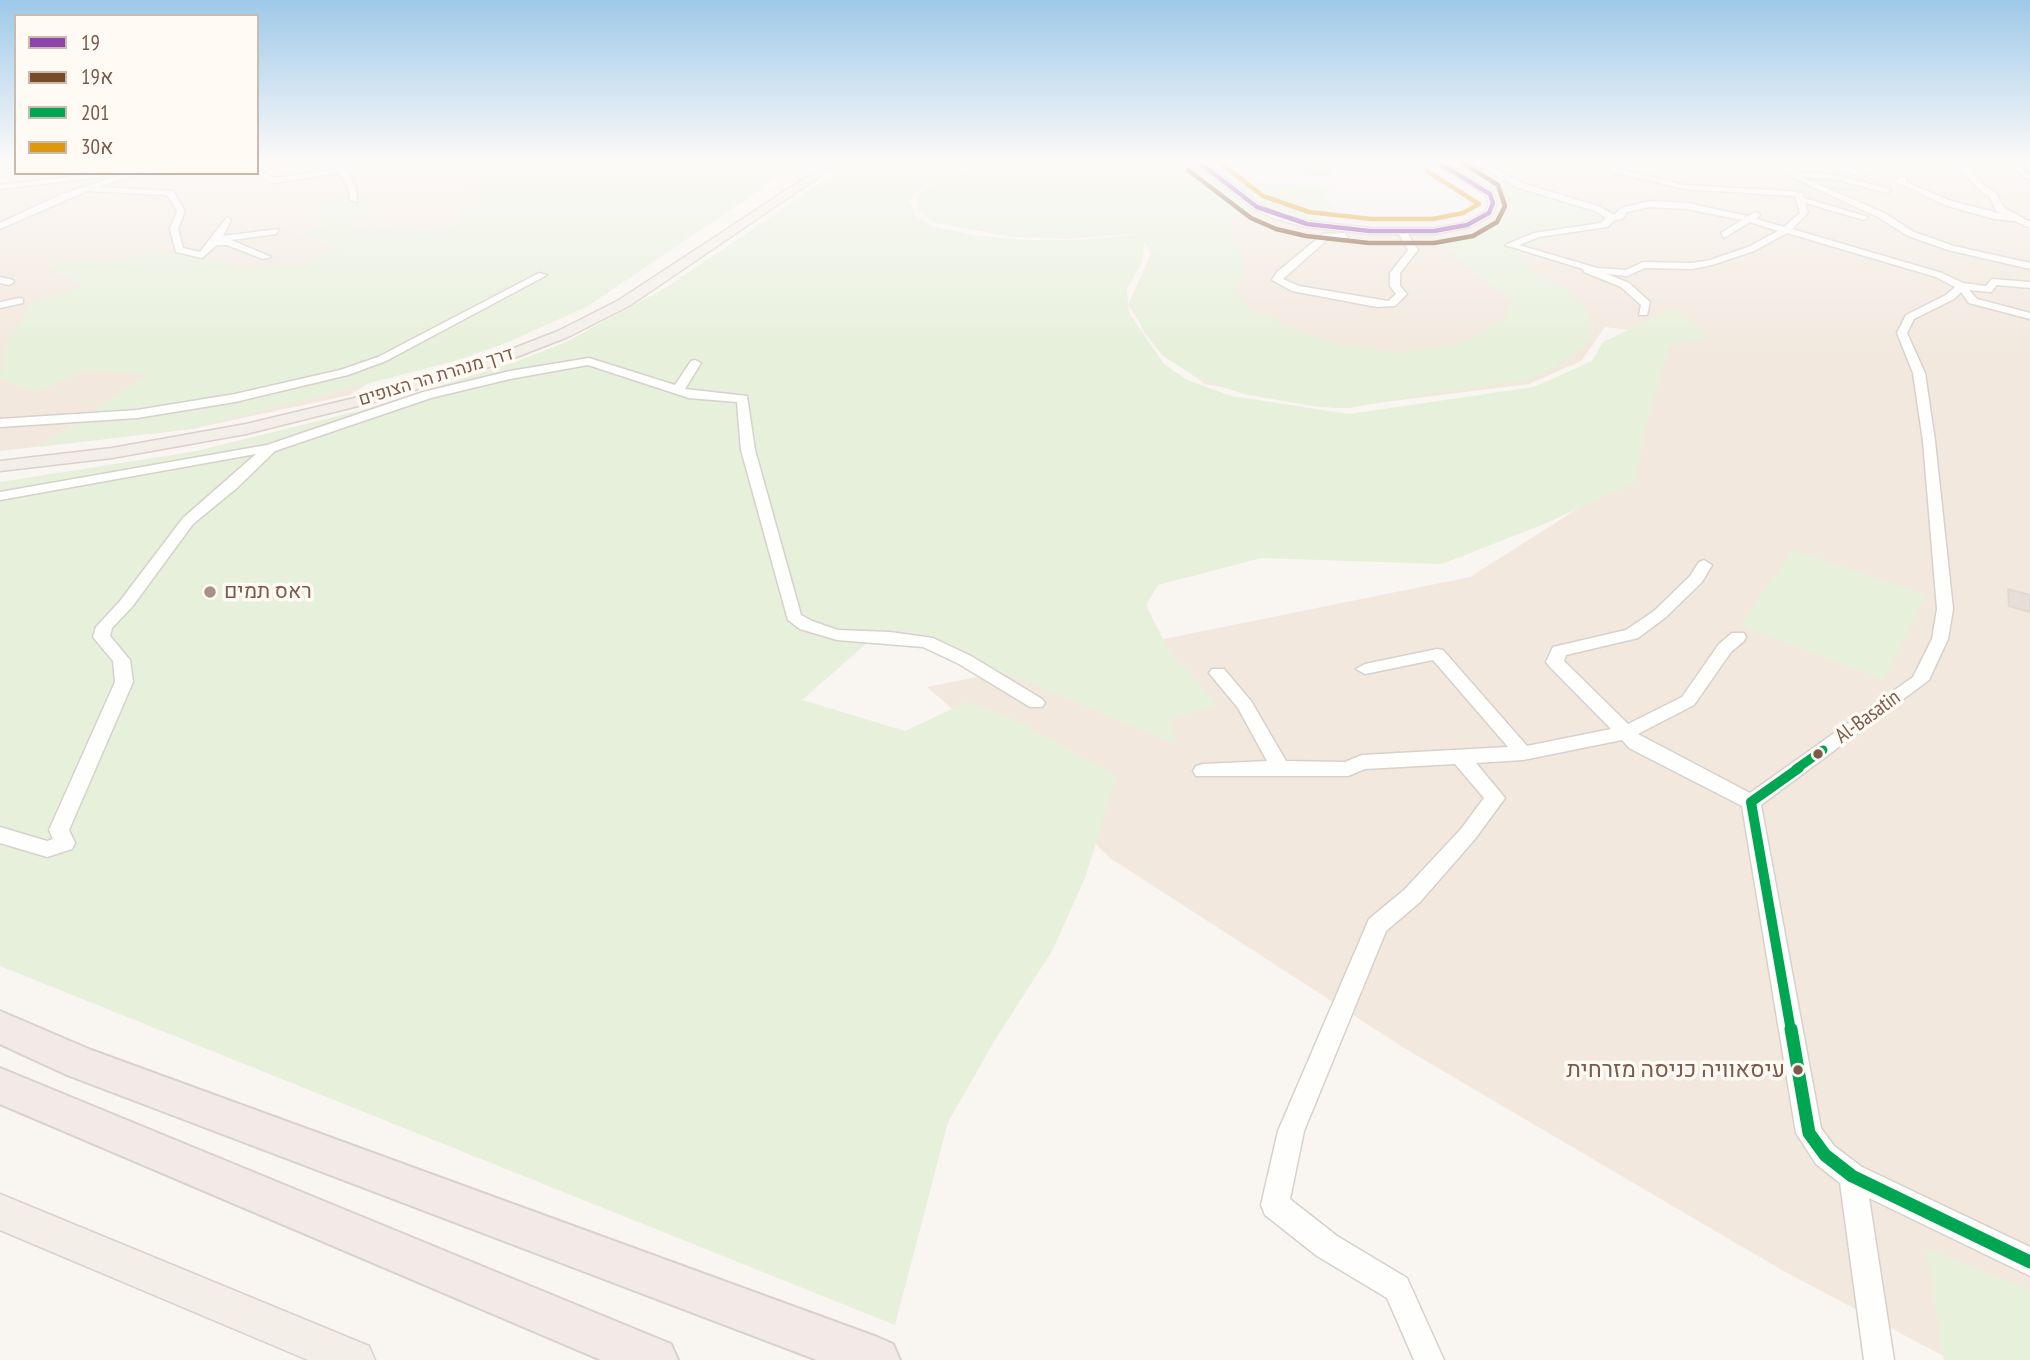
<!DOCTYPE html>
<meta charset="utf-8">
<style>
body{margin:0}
#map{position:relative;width:2030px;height:1360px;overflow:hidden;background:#f9f5f0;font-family:"PT Sans Narrow",Heebo,sans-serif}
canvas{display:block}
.legend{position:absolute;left:14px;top:14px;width:245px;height:161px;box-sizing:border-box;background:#fffaf3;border:2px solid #cabbb1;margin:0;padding:9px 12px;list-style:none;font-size:21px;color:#7a5c4d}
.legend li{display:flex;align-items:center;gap:14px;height:35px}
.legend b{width:35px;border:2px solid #cabbb1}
</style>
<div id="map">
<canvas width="2030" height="1360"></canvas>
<ul class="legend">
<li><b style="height:9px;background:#8e44ad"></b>19</li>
<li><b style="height:9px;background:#7a4b2a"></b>19א</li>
<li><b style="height:9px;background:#00a651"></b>201</li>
<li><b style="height:9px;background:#de970f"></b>30א</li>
</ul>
</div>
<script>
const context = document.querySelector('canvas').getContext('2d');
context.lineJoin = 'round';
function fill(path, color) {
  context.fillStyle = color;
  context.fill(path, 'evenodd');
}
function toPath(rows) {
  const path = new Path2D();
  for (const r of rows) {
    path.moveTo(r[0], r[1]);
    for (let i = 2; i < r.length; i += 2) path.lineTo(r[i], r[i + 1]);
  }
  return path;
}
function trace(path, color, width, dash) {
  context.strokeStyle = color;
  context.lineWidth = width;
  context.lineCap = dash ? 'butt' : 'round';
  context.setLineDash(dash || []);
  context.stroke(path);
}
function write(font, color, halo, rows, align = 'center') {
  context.font = font + ' "PT Sans Narrow",Heebo,sans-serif';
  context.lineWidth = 7;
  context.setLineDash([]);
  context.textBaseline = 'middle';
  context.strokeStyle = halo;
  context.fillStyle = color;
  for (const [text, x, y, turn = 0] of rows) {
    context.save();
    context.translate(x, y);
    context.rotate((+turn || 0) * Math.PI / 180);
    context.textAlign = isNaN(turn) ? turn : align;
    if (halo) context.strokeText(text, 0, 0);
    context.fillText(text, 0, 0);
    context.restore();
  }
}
const residential = toPath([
 [0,160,16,160,16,173,257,173,257,160,725,160,350,395,191,429,0,451],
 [1005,160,2030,160,2030,1360,1951,1360,1780,1269,1409,1051,1110,858,985,737,927,687,1470,577,1626,478,1661,334,1605,327,1581,361,1529,384,1335,408,1205,384,1154,344,1128,305,1150,256,1144,232,1072,239,1011,237,937,223,918,208,918,193,933,182]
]);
const education = toPath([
 [1200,160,1427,160,1480,191,1488,205,1478,217,1469,221,1439,228,1385,230,1304,222,1264,207]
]);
const green = toPath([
 [541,160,995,160,960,169,934,183,961,171,1005,160,1184,160,1258,212,1245,212,1230,219,1232,234,1246,266,1235,293,1255,313,1335,344,1393,352,1451,347,1474,338,1504,318,1512,302,1435,240,1488,230,1510,213,1507,204,1499,195,1440,160,1472,160,1538,192,1608,214,1616,220,1615,225,1558,237,1522,251,1521,258,1532,272,1561,286,1580,302,1590,321,1591,339,1552,370,1524,381,1441,392,1349,408,1319,407,1244,394,1197,378,1162,355,1142,329,1131,302,1154,255,1144,241,1143,260,1127,289,1129,313,1164,364,1187,380,1231,396,1349,414,1534,387,1592,361,1603,342,1674,308,1710,338,1670,345,1644,433,1637,481,1549,522,1442,564,1261,558,1158,585,1146,605,1169,651,1219,705,1169,719,1176,744,935,644,867,643,802,700,905,731,967,702,1015,720,1117,776,1085,878,1052,951,995,1040,948,1122,895,1325,0,966,0,482,197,451,366,409,518,361,564,343,667,287,844,167,801,162,588,306,511,341,455,361,191,429,38,447,150,373,83,371,37,392,0,379,6,343,33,301,84,287,44,265,82,259,115,261,166,252,214,259,245,270,267,264,294,269,339,248,297,234,322,226,311,217,324,214,319,206,349,201,377,209,354,217,358,219,346,223,353,228,444,230,489,194,471,190,469,184],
 [933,182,921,195,917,209,932,222,1009,236,1056,238,1142,234,1077,240,1028,240,979,236,935,227,916,217,910,201,921,188],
 [1215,168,1264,182,1334,188,1324,192,1325,200,1331,206,1330,211,1314,222,1265,206],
 [1793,550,1926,595,1884,680,1740,625],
 [1926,1249,2030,1290,2030,1360,1944,1360]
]);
const stream = toPath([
 [1794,185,1857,190]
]);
const building = toPath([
 [1303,160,1326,160,1332,176,1307,175,1303,160],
 [2008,589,2030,595,2030,612,2009,606,2008,589]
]);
const majorTunnel = toPath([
 [827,168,839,160]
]);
const minor = toPath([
 [331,160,339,160,346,170,356,187,357,202,350,200,348,187,339,173,274,183,254,173,257,173,257,170,275,178,336,169,331,160],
 [1192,160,1200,160,1260,205,1282,215,1307,221,1370,228,1434,228,1464,223,1485,212,1489,203,1486,195,1430,160,1439,160,1493,192,1497,203,1492,215,1470,227,1434,234,1408,234,1418,250,1400,273,1400,286,1407,294,1395,306,1377,307,1292,291,1272,280,1277,272,1323,234,1345,233,1348,238,1328,239,1283,279,1299,286,1388,301,1396,294,1390,286,1390,273,1408,250,1399,234,1370,234,1307,227,1276,219,1254,209,1192,160],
 [1466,160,1476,160,1525,184,1601,207,1614,215,1621,208,1650,201,1687,203,1748,216,1756,212,1760,215,1756,219,1784,227,1800,213,1795,196,1684,189,1609,171,1612,167,1684,185,1791,191,1803,193,1804,198,1868,217,1864,220,1805,203,1808,213,1792,229,1942,273,1963,283,1986,286,1992,279,2030,282,2030,288,1997,285,1991,292,1969,290,1977,299,2030,313,2030,319,1969,303,1961,292,1954,299,1914,319,1907,333,1925,373,1935,441,1953,609,1948,639,1929,680,1761,805,1821,1128,1834,1146,1862,1167,2030,1247,2030,1276,1869,1198,1894,1360,1864,1360,1840,1183,1816,1164,1796,1133,1742,806,1629,748,1622,740,1523,760,1476,763,1505,798,1475,839,1420,902,1386,931,1304,1131,1290,1199,1337,1236,1407,1278,1444,1360,1414,1360,1387,1298,1317,1256,1265,1215,1261,1205,1278,1131,1369,919,1404,890,1461,829,1484,798,1455,764,1365,769,1348,776,1196,776,1193,771,1196,766,1203,764,1267,761,1238,708,1209,673,1212,669,1224,669,1251,701,1286,761,1345,762,1362,755,1508,747,1433,660,1365,674,1356,669,1365,664,1437,649,1443,650,1527,746,1611,729,1549,666,1546,662,1551,651,1553,647,1626,630,1654,611,1690,576,1699,562,1704,560,1712,565,1702,582,1666,617,1638,638,1566,655,1564,661,1628,724,1682,697,1719,644,1732,633,1744,633,1746,637,1744,641,1731,652,1694,705,1638,734,1750,793,1913,677,1932,639,1937,609,1923,441,1913,373,1897,333,1906,315,1946,295,1955,287,1936,277,1787,233,1754,251,1712,265,1692,269,1645,268,1627,276,1607,274,1629,283,1650,302,1647,315,1639,315,1641,305,1621,287,1584,272,1583,269,1505,245,1534,233,1601,223,1606,218,1595,211,1519,188,1466,160],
 [1650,207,1687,209,1742,220,1721,233,1724,238,1750,222,1778,231,1748,247,1710,260,1692,263,1643,262,1626,270,1597,268,1519,245,1539,237,1607,227,1615,220,1622,219,1627,212,1650,207],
 [1840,160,1848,160,1845,166,1866,175,1862,177,1838,169,1840,160],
 [1948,160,1957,160,1969,167,1985,186,1996,193,2003,207,2030,222,2030,228,2015,221,1994,219,1945,205,1896,182,1900,177,1906,177,1906,182,1951,201,2002,214,1996,211,1989,196,1979,190,1963,171,1948,160],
 [2002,160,2010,160,2030,175,2030,181,2002,160],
 [1805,172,1834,175,1891,189,1888,193,1834,179,1802,177,1884,213,1914,232,1954,246,2030,263,2030,269,1948,250,1908,236,1878,217,1789,176,1805,172],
 [104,173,101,177,0,189,0,185,104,173],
 [125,173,195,173,131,176,99,187,173,191,185,211,178,229,183,248,200,252,227,217,231,220,223,236,279,229,276,234,231,240,271,257,263,259,227,245,217,245,202,258,176,252,170,229,177,211,167,195,87,191,0,229,0,223,62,194,125,173],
 [539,273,547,275,386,361,348,375,235,402,137,418,0,427,0,419,137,410,235,394,340,370,378,357,539,273],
 [0,277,13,280,14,282,9,285,0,283,0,277],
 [19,298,23,299,23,303,0,308,0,302,19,298],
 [589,358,675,385,691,361,695,360,701,363,685,389,747,396,755,450,801,615,812,621,838,630,890,632,933,638,971,656,1042,699,1045,703,1042,707,1030,707,959,664,923,647,837,640,800,629,788,620,741,450,737,402,689,398,588,365,510,379,431,398,275,451,238,487,193,524,132,607,112,628,110,636,130,660,133,682,69,830,75,843,72,849,47,857,0,843,0,827,47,841,53,839,49,830,115,682,113,661,93,637,96,627,120,601,183,518,256,454,0,500,0,492,267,445,423,392,510,371,589,358]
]);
const major = toPath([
 [823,166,832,168,629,306,568,337,496,365,378,401,246,434,112,458,0,471,0,461,112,448,246,424,367,395,486,359,558,331,619,300,823,166],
 [0,1194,369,1346,375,1360,308,1360,0,1230,0,1194]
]);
const highway = toPath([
 [0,1011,91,1050,877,1337,893,1344,900,1360,817,1360,67,1075,0,1044,0,1011],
 [0,1068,671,1344,678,1360,601,1360,0,1104,0,1068]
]);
const bus1 = toPath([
 [1196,160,1257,207,1307,224,1370,231,1434,231,1467,225,1489,213,1493,203,1490,194,1434,160]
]);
const bus2 = toPath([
 [1188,170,1251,218,1276,229,1306,236,1369,243,1434,243,1473,236,1497,222,1505,206,1498,185,1458,160]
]);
const bus3Far2 = toPath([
 [1796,769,1823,750]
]);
const bus3Far1 = toPath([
 [1791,1031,1751,802,1799,768]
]);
const bus3 = toPath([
 [1791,1029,1809,1133,1825,1155,1852,1176,2030,1262]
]);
const bus4 = toPath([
 [1216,160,1263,196,1309,212,1371,219,1433,219,1463,213,1479,204,1427,171]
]);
const markers = [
 [210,592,7,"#a69286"],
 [1818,754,6,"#7a5c4d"],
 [1798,1070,6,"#7a5c4d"]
];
const farStreetnames = [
 ["דרך מנהרת הר הצופים",436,377,-17]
];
const poiNames = [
 ["ראס תמים",224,592]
];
const streetNames = [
 ["Al-Basatin",1868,717,-36]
];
const nearBusnames = [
 ["עיסאוויה כניסה מזרחית",1785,1070]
];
fill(residential, '#f2e8de');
fill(education, '#f6eef6');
fill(green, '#e7f0db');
trace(stream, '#d0e8ea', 2.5);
fill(building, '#e6ded7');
trace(building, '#e2d8d2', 2);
trace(majorTunnel, '#d9cfc7', 11, [11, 5]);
trace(minor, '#d7d1cb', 3);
trace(major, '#dad1cc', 3);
trace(highway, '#dad1cc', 4);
fill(minor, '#fefefd');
fill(major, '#f3eee8');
fill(highway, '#f2eae7');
trace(bus1, '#8e44ad', 4.5);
trace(bus2, '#7a4b2a', 4.5);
trace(bus3Far2, '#00a651', 9);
trace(bus3Far1, '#00a651', 10);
trace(bus3, '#00a651', 13);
trace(bus4, '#de970f', 4.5);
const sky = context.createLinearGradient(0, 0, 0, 351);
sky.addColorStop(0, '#9ec9e9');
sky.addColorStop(0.46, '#fcfaf8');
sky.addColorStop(1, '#fcfaf800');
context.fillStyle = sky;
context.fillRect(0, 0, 2030, 351);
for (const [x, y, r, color] of markers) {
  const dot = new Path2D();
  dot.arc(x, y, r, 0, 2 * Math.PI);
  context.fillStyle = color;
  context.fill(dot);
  trace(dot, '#fffaf3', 2.5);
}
write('18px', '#7a5c4d', '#fffaf3', farStreetnames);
write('21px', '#7a5c4d', '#fffaf3', poiNames, 'left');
write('21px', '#7a5c4d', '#fffaf3', streetNames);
write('23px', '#7a5c4d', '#fffaf3', nearBusnames, 'right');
</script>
